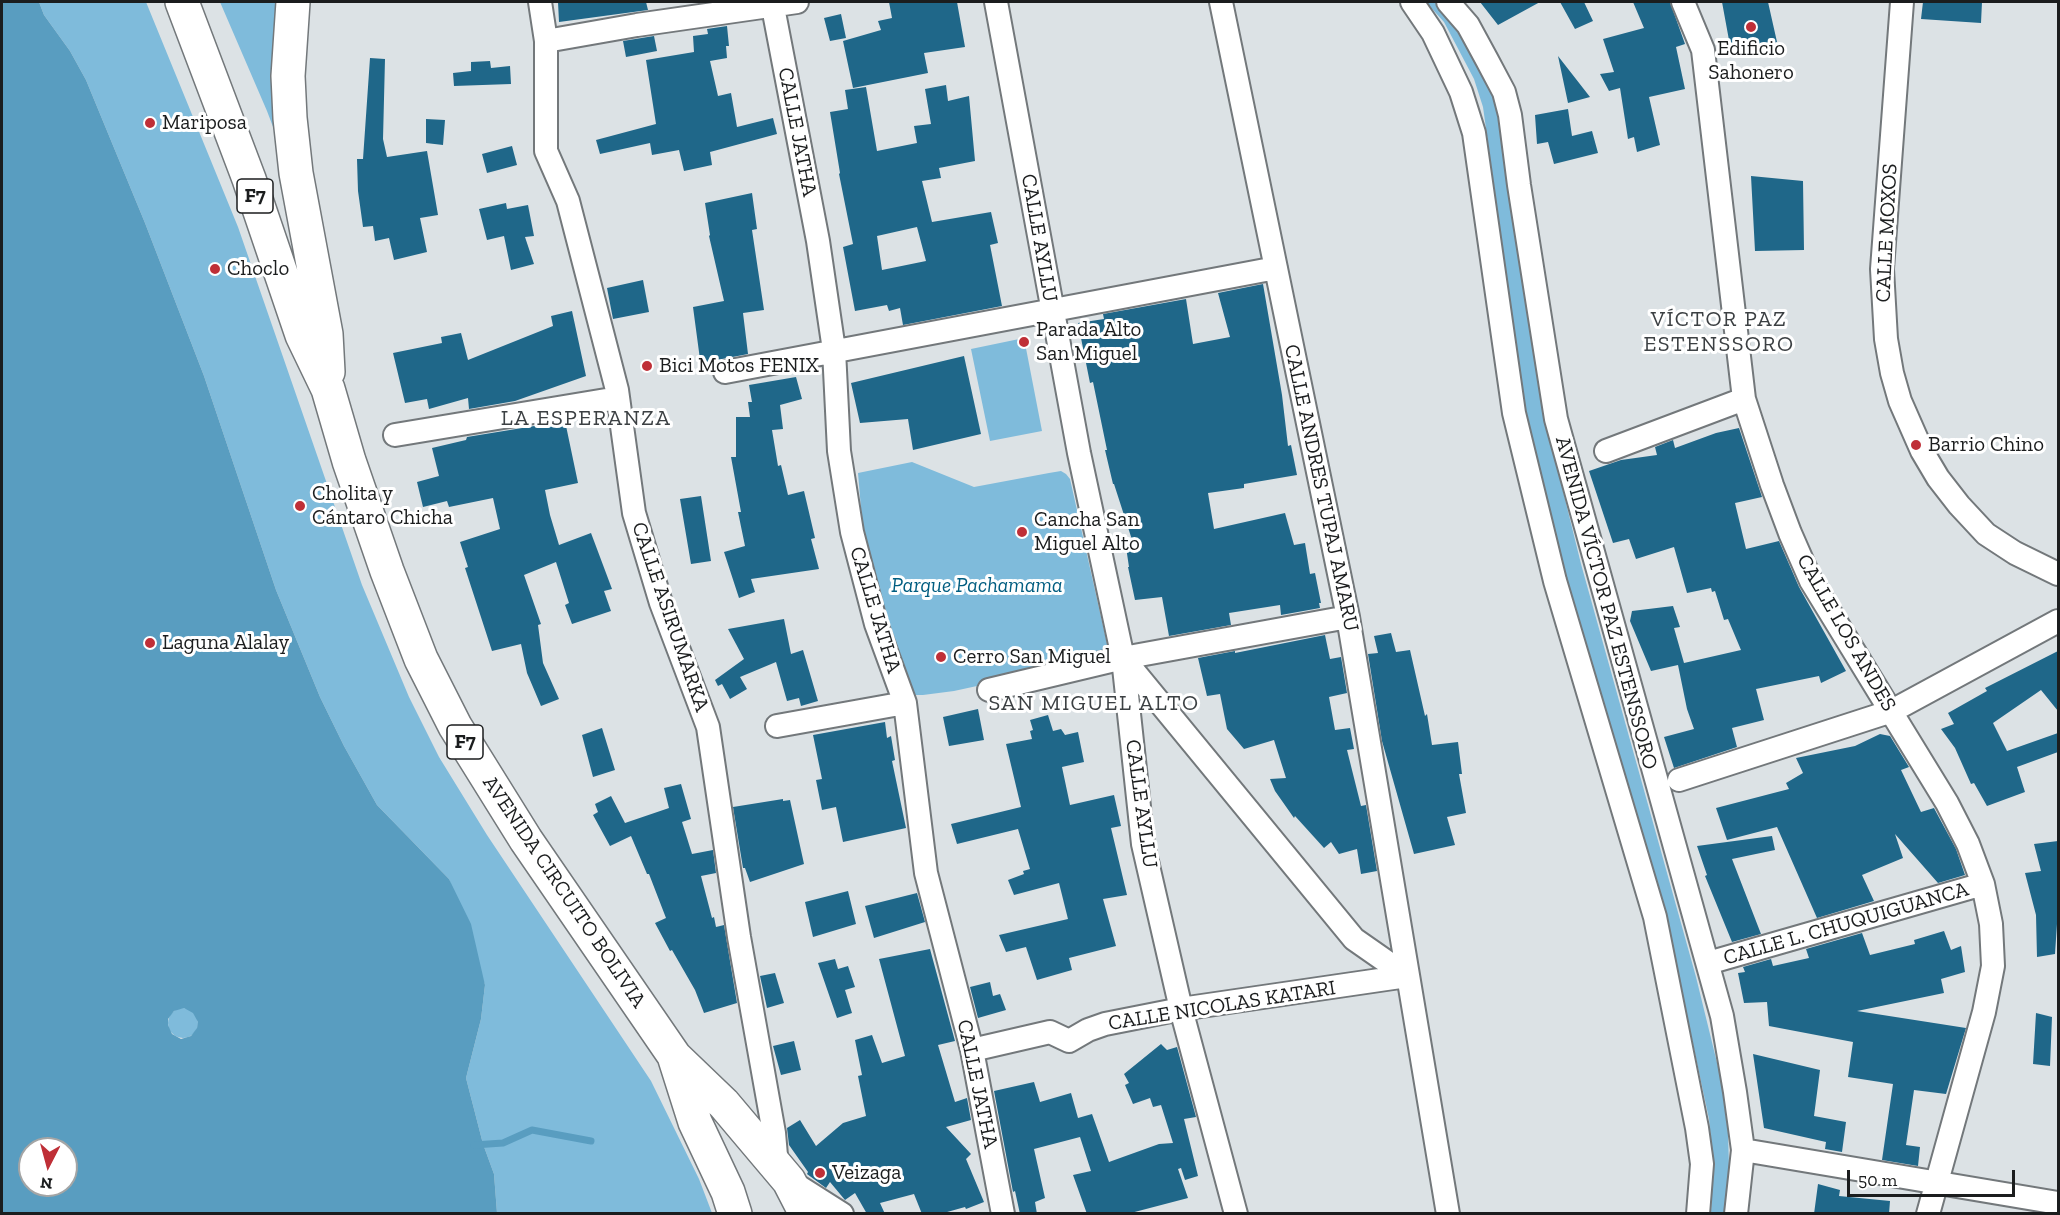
<!DOCTYPE html>
<meta charset="utf-8">
<style>
body{margin:0}
#map{position:relative;width:2060px;height:1215px;overflow:hidden;background:#dce2e5;font-family:"Zilla Slab",serif}
canvas{display:block}
.frame{position:absolute;inset:0;border:3px solid #1b1d1e;pointer-events:none}
.north{position:absolute;left:18px;top:1137px;width:60px;height:60px;box-sizing:border-box;background:#fff;border:2px solid #a4a5a5;border-radius:50%;rotate:186deg;font-size:16px;font-weight:700;line-height:24px;text-align:center;color:#1b1d1e}
.north::after{content:'';display:block;margin:auto;width:21px;height:27px;background:#bf2f37;clip-path:polygon(50% 0,100% 100%,50% 72%,0 100%)}
.scale{position:absolute;left:1847px;top:1170px;width:168px;height:27px;box-sizing:border-box;border:3px solid #1b1d1e;border-top:0;padding-left:8px;font-size:18px;line-height:21px;white-space:nowrap;color:#1b1d1e;-webkit-text-stroke:4px #fff;paint-order:stroke}
</style>
<div id="map">
<canvas width="2060" height="1215"></canvas>
<div class="frame"></div>
<div class="north">N</div>
<div class="scale">50 m</div>
</div>
<script>
const context = document.querySelector('canvas').getContext('2d');
context.lineJoin = 'round';
function fill(path, color) {
  context.fillStyle = color;
  context.fill(path, 'evenodd');
}
function toPath(rows) {
  const path = new Path2D();
  for (const r of rows) {
    if (r.length === 3) {
      path.moveTo(r[0] + r[2], r[1]);
      path.arc(r[0], r[1], r[2], 0, 2 * Math.PI);
      continue;
    }
    path.moveTo(r[0], r[1]);
    for (let i = 2; i < r.length; i += 2) path.lineTo(r[i], r[i + 1]);
  }
  return path;
}
function trace(path, color, width, dash) {
  context.strokeStyle = color;
  context.lineWidth = width;
  context.lineCap = dash ? 'butt' : 'round';
  context.setLineDash(dash || []);
  context.stroke(path);
}
function write(font, color, halo, rows, align = 'center') {
  context.font = font + ' "Zilla Slab",serif';
  context.lineWidth = 6;
  context.setLineDash([]);
  context.textBaseline = 'middle';
  context.strokeStyle = halo;
  context.fillStyle = color;
  for (const [text, x, y, turn = 0] of rows) {
    context.save();
    context.translate(x, y);
    context.rotate((+turn || 0) * Math.PI / 180);
    context.textAlign = isNaN(turn) ? turn : align;
    if (halo) context.strokeText(text, 0, 0);
    context.fillText(text, 0, 0);
    context.restore();
  }
}
const green = toPath([
 [39,2,146,2,238,227,362,585,409,697,439,757,487,835,651,1081,699,1179,712,1213,497,1213,494,1174,483,1144,466,1078,481,1019,485,985,449,879,377,805,344,746,320,697,276,590,204,376,145,223,86,80,70,51,44,15],
 [220,2,278,2,278,140,267,111],
 [1426,2,1434,2,1449,14,1500,100,1539,388,1549,434,1581,564,1696,977,1721,1079,1728,1133,1729,1166,1726,1213,1711,1213,1713,1162,1709,1119,1684,1002,1563,572,1526,415,1483,107,1474,79,1444,22],
 [1024,338,1042,431,990,441,971,349],
 [912,462,974,487,1049,473,1061,471,1066,474,1070,479,1110,657,954,691,923,695,914,695,909,692,881,613,863,532,858,473],
 [183,1023,15]
]);
const water = toPath([
 [2,2,39,2,44,15,70,51,86,80,145,223,204,376,276,590,320,697,344,746,377,805,449,879,471,924,485,985,481,1019,466,1078,483,1144,494,1174,497,1213,2,1213],
 [184,1008,193,1013,198,1022,197,1028,191,1036,181,1039,172,1034,168,1025,168,1019,174,1011],
 [30,1149,66,1149,66,1185,30,1185]
]);
const stream = toPath([
 [474,1145,503,1143,532,1130,591,1141]
]);
const building = toPath([
 [558,2,646,2,648,10,559,22],
 [889,2,957,2,965,47,924,53,928,73,853,88,843,41,881,30,878,21,892,18],
 [1480,2,1540,2,1498,25],
 [1560,2,1584,2,1593,21,1575,29],
 [1633,2,1670,2,1685,44,1676,47,1685,89,1649,97,1660,145,1637,152,1634,137,1628,139,1620,88,1609,91,1600,74,1614,72,1603,39,1644,28],
 [1722,2,1768,2,1777,42,1731,51],
 [1923,2,1982,2,1981,23,1921,19],
 [841,14,846,38,830,41,824,18],
 [727,26,729,46,726,46,727,58,710,61,718,96,731,93,737,127,773,118,777,134,710,152,712,165,684,171,679,150,652,155,650,143,600,154,596,140,656,124,646,60,694,52,693,36,708,34,707,29],
 [654,36,657,51,626,57,623,41],
 [1558,56,1590,97,1568,103],
 [370,58,385,59,383,139,387,157,427,151,438,215,420,218,427,252,394,260,389,238,375,241,373,226,363,227,358,191,357,159,363,159],
 [490,61,491,68,510,66,511,84,454,86,453,73,471,71,471,62],
 [946,85,948,101,969,96,975,161,939,168,941,178,922,181,932,222,991,212,998,243,990,245,1002,306,903,325,900,308,889,311,887,305,855,311,843,247,853,244,839,174,840,173,830,112,848,109,845,90,866,87,877,151,917,143,914,126,931,124,925,89],
 [917,227,926,261,882,270,877,236],
 [1568,109,1572,136,1592,131,1598,153,1554,164,1548,142,1537,144,1535,115],
 [426,119,445,120,443,145,426,143],
 [512,146,517,165,487,173,482,154],
 [1751,176,1803,181,1804,250,1755,251],
 [752,193,757,229,752,230,764,310,743,313,748,354,722,359,714,365,701,367,693,307,724,301,709,236,710,235,705,203],
 [506,203,507,209,528,205,534,236,525,237,534,264,511,270,504,236,487,240,479,209],
 [643,280,649,312,613,319,607,288],
 [1263,284,1282,395,1288,446,1291,445,1297,475,1244,484,1244,488,1208,493,1214,529,1285,513,1294,545,1305,543,1310,574,1315,573,1321,603,1319,603,1320,608,1281,615,1280,605,1229,613,1231,625,1169,636,1162,597,1135,600,1128,567,1129,567,1126,547,1134,546,1114,484,1113,484,1105,450,1107,450,1093,382,1090,383,1078,323,1104,319,1103,314,1186,299,1193,344,1230,337,1218,293],
 [572,311,586,376,515,401,469,409,468,398,429,409,427,399,405,403,393,353,442,343,441,337,461,333,468,360,553,326,551,316],
 [964,356,981,434,913,450,908,419,860,423,851,383],
 [796,377,802,399,780,405,783,429,772,430,778,466,781,465,788,495,804,491,815,538,811,539,819,569,751,579,755,592,739,598,724,552,745,546,738,512,741,512,731,457,736,457,736,417,750,417,748,402,752,402,749,385],
 [565,421,578,483,545,490,550,515,559,545,591,533,612,589,604,591,611,611,572,624,565,605,569,603,556,562,524,575,541,624,538,625,543,663,559,699,541,706,527,673,521,644,492,651,465,568,468,567,460,542,500,529,493,498,449,507,447,501,423,507,417,482,439,476,432,448,466,440,467,437],
 [1739,428,1762,497,1735,503,1746,549,1779,541,1799,587,1846,671,1821,683,1819,676,1756,689,1764,720,1732,728,1737,747,1674,768,1664,737,1694,729,1687,709,1678,665,1651,671,1630,621,1632,611,1673,606,1680,627,1674,628,1684,663,1741,650,1728,619,1724,620,1715,591,1712,592,1711,588,1687,593,1674,547,1636,559,1629,539,1613,543,1589,471,1621,460,1657,455,1655,447,1673,440,1675,448,1716,433],
 [701,496,711,561,691,564,680,499],
 [784,619,791,654,803,650,818,701,801,706,799,698,787,701,776,662,740,677,747,689,730,699,722,684,718,686,715,680,744,659,728,629],
 [1391,633,1396,652,1410,650,1425,716,1427,714,1432,745,1458,742,1462,774,1459,774,1466,813,1447,817,1455,845,1414,854,1382,741,1368,654,1378,653,1374,636],
 [1325,635,1330,659,1341,657,1347,693,1329,697,1335,730,1350,728,1354,749,1347,750,1361,806,1366,805,1377,871,1361,874,1357,849,1339,854,1331,842,1324,848,1295,816,1294,818,1275,791,1270,779,1286,778,1274,740,1244,749,1227,729,1220,694,1207,696,1198,658,1235,651,1235,653],
 [2058,651,2058,711,2041,690,1993,723,2007,751,2058,733,2058,752,2017,767,2025,792,1987,806,1974,783,1971,784,1955,748,1941,729,1954,724,1948,713,1987,691,1985,688],
 [978,709,984,740,949,746,943,717],
 [1048,715,1053,731,1061,729,1065,735,1078,732,1084,762,1062,767,1070,805,1114,795,1121,826,1111,828,1127,895,1103,899,1116,946,1069,958,1072,970,1037,980,1026,947,1006,952,999,935,1068,919,1059,883,1014,895,1008,880,1024,874,1023,871,1030,869,1018,829,957,844,951,824,1021,807,1006,744,1032,739,1030,731,1033,730,1030,720],
 [885,722,887,738,891,736,895,760,892,761,906,828,843,842,836,807,822,810,816,780,822,779,813,735],
 [602,728,615,770,593,777,582,735],
 [1880,734,1890,736,1909,767,1901,770,1921,812,1934,808,1935,810,1956,849,1965,875,1938,883,1895,834,1903,858,1862,875,1874,901,1817,918,1777,827,1727,840,1716,808,1789,789,1786,783,1803,773,1796,758,1855,746],
 [681,784,691,819,682,822,692,854,713,850,716,873,701,876,712,918,714,917,716,927,724,925,737,1003,704,1013,695,990,672,950,670,951,655,923,666,918,649,874,647,874,631,836,610,846,593,815,598,812,595,804,611,796,625,823,669,808,664,788],
 [783,799,783,801,790,800,804,864,750,882,745,868,743,868,733,807],
 [1772,836,1775,850,1732,859,1761,934,1732,942,1705,876,1707,875,1697,846],
 [2058,841,2058,924,2057,924,2055,954,2037,957,2036,915,2025,873,2041,871,2034,844],
 [848,891,856,924,813,937,805,902],
 [917,893,925,922,874,938,865,906],
 [1944,931,1951,950,1961,946,1965,972,1941,979,1944,993,1857,1011,1966,1028,1946,1094,1914,1090,1906,1145,1920,1147,1918,1166,1882,1160,1893,1084,1848,1077,1853,1042,1769,1026,1767,1002,1744,1003,1738,973,1745,972,1743,967,1771,959,1773,966,1809,958,1806,949,1862,933,1870,955,1915,944,1914,940],
 [930,949,955,1041,938,1045,955,1102,967,1098,971,1120,946,1127,971,1154,966,1159,984,1202,966,1209,965,1207,940,1214,922,1214,914,1194,880,1203,885,1214,867,1214,855,1193,845,1200,830,1182,826,1188,807,1174,808,1172,789,1145,787,1128,800,1120,816,1146,843,1123,866,1116,858,1076,862,1075,855,1040,872,1035,882,1063,905,1056,879,959],
 [835,959,838,969,848,966,855,987,845,990,852,1013,837,1018,818,963],
 [775,973,784,1003,767,1008,760,976],
 [990,982,993,996,1000,994,1006,1010,978,1018,970,987],
 [2036,1013,2052,1017,2050,1066,2033,1064],
 [794,1041,801,1070,781,1075,773,1046],
 [1161,1044,1167,1050,1177,1047,1196,1117,1184,1119,1198,1176,1185,1180,1181,1168,1178,1169,1188,1198,1127,1214,1087,1214,1073,1175,1091,1171,1080,1137,1034,1149,1045,1198,1035,1202,1037,1214,1020,1214,1015,1191,1013,1192,994,1091,1034,1082,1040,1102,1071,1093,1078,1118,1092,1114,1109,1162,1159,1144,1173,1143,1161,1105,1153,1107,1150,1098,1133,1104,1125,1085,1129,1083,1124,1074],
 [1753,1054,1820,1070,1814,1116,1846,1122,1842,1152,1825,1149,1826,1142,1764,1128],
 [1818,1184,1840,1190,1839,1196,1890,1201,1889,1214,1814,1214]
]);
const minor = toPath([
 [540,2,546,41,546,151,568,201,617,390,634,513,661,603,708,727,739,937,774,1133,777,1167],
 [772,2,818,241,834,350,839,451,852,532,876,624,905,703,926,873,972,1050,1003,1214],
 [996,2,1079,453,1123,658,1143,844,1181,1009,1236,1214],
 [1221,2,1348,617,1448,1214],
 [1412,2,1433,33,1461,92,1474,133,1514,413,1555,581,1655,917,1697,1128,1702,1164,1698,1214],
 [1448,2,1468,25,1487,60,1504,92,1510,115,1519,185,1556,419,1722,1016,1735,1092,1743,1150,1736,1214],
 [1683,2,1703,50,1744,399,1772,485,1790,533,1811,581,1947,803,1968,844,1983,884,1991,924,1993,966,1984,1012,1928,1214],
 [1902,2,1882,269,1886,339,1892,373,1900,401,1922,451,1938,478,1959,505,1986,534,2015,553,2058,574],
 [546,41,637,25,797,2],
 [725,372,1276,268],
 [395,435,618,398],
 [1606,451,1744,399],
 [1123,658,1354,939,1407,976],
 [989,690,1123,658,1348,617],
 [777,726,905,703],
 [1679,780,1892,711,2058,621],
 [1708,963,1983,884],
 [972,1050,1050,1032,1069,1041,1088,1030,1105,1024,1181,1009,1407,976],
 [1743,1150,2058,1203],
 [790,1181,842,1214]
]);
const highway = toPath([
 [182,2,249,179,302,335,328,389,349,461,387,571,421,659,455,726,526,840,675,1057,724,1104,789,1181,806,1214],
 [293,2,288,76,290,118,296,173,326,334,328,372],
 [675,1059,695,1122,728,1192,735,1214]
]);
const markers = [
 [1751,27,6,"#bf2f37"],
 [150,123,6,"#bf2f37"],
 [215,269,6,"#bf2f37"],
 [1024,342,6,"#bf2f37"],
 [647,366,6,"#bf2f37"],
 [1916,445,6,"#bf2f37"],
 [300,506,6,"#bf2f37"],
 [1022,532,6,"#bf2f37"],
 [150,643,6,"#bf2f37"],
 [941,657,6,"#bf2f37"],
 [820,1173,6,"#bf2f37"]
];
const shields = [
 [255,196,36],
 [465,742,36]
];
const shieldNames = [
 ["F7",255,196],
 ["F7",465,742]
];
const poiNames = [
 ["Edificio",1751,49,"center"],
 ["Sahonero",1751,73,"center"],
 ["Mariposa",162,123],
 ["Choclo",227,269],
 ["Parada Alto",1036,330],
 ["San Miguel",1036,354],
 ["Bici Motos FENIX",659,366],
 ["Barrio Chino",1928,445],
 ["Cholita y",312,494],
 ["Cántaro Chicha",312,518],
 ["Cancha San",1034,520],
 ["Miguel Alto",1034,544],
 ["Laguna Alalay",162,643],
 ["Cerro San Miguel",953,657],
 ["Veizaga",832,1173]
];
const streetNames = [
 ["CALLE JATHA",797,132,79],
 ["CALLE MOXOS",1887,233,-87],
 ["CALLE AYLLU",1039,238,80],
 ["CALLE ANDRES TUPAJ AMARU",1321,488,78],
 ["AVENIDA VÍCTOR PAZ ESTENSSORO",1606,603,75],
 ["CALLE JATHA",875,610,73],
 ["CALLE ASIRUMARKA",670,617,71],
 ["CALLE LOS ANDES",1846,633,60],
 ["CALLE AYLLU",1141,804,82],
 ["AVENIDA CIRCUITO BOLIVIA",564,892,56],
 ["CALLE L. CHUQUIGUANCA",1846,924,-16],
 ["CALLE NICOLAS KATARI",1222,1006,-9],
 ["CALLE JATHA",977,1084,78]
];
const parkNames = [
 ["Parque Pachamama",977,586]
];
const neighbourhoodNames = [
 ["VÍCTOR PAZ",1719,320],
 ["ESTENSSORO",1719,345],
 ["LA ESPERANZA",586,419],
 ["SAN MIGUEL ALTO",1094,704]
];
fill(green, '#7fbbdb');
fill(water, '#599dc0');
trace(stream, '#599dc0', 7);
fill(building, '#1f6789');
trace(minor, '#73787b', 26);
trace(highway, '#73787b', 36);
trace(minor, '#fff', 22);
trace(highway, '#fff', 33);
for (const [x, y, r, color] of markers) {
  const dot = new Path2D();
  dot.arc(x, y, r, 0, 2 * Math.PI);
  context.fillStyle = color;
  context.fill(dot);
  trace(dot, '#fff', 2);
}
for (const [x, y, w] of shields) {
  const box = new Path2D();
  box.roundRect(x - w / 2, y - 17, w, 34, 4.5);
  context.fillStyle = '#fff';
  context.fill(box);
  trace(box, '#1b1d1e', 1.5);
}
write('bold 20px', '#1b1d1e', null, shieldNames);
write('21px', '#1b1d1e', '#fff', poiNames, 'left');
write('21px', '#1b1d1e', '#fff', streetNames);
write('italic 21px', '#005d80', '#fff', parkNames);
context.letterSpacing = '1.5px';
write('22px', '#3c4043', '#fff', neighbourhoodNames);
context.letterSpacing = '0px';
</script>
